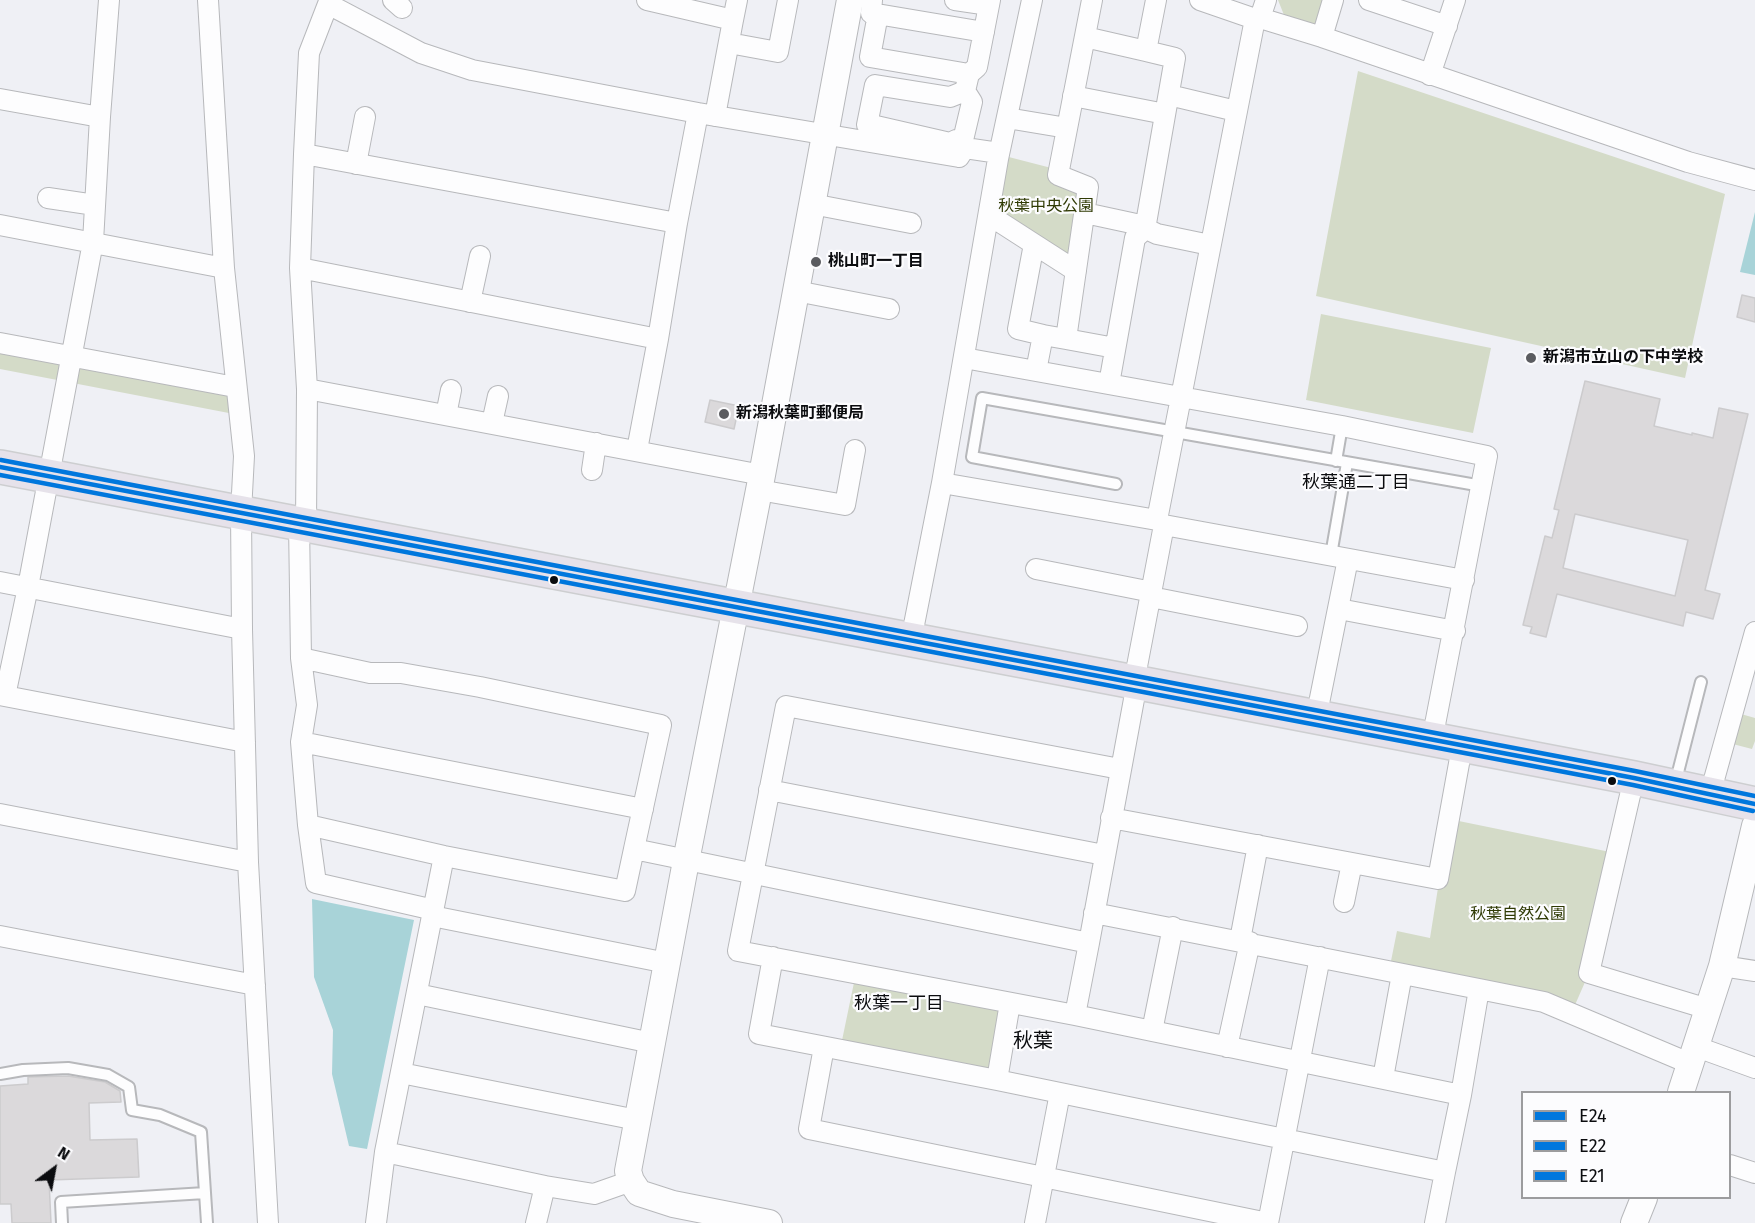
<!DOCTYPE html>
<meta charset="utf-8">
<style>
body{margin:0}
#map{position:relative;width:1755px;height:1223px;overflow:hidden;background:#eff0f5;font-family:"Fira Sans",sans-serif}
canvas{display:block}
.legend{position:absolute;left:1521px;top:1091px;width:210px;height:108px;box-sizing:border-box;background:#fcfcfe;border:2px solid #9c9c9e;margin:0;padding:8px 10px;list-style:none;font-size:18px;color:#0b0c0f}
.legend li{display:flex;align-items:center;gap:12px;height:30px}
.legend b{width:30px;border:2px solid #9c9c9e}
.north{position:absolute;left:24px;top:1139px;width:60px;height:60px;-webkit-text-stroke:4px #fcfcfe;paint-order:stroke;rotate:32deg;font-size:16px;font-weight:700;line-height:24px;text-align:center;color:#0b0c0f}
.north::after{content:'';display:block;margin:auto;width:21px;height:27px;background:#0b0c0f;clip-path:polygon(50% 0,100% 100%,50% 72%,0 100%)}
</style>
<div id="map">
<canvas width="1755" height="1223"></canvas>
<ul class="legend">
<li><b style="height:8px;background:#07d"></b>E24</li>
<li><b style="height:8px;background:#07d"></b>E22</li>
<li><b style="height:8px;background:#07d"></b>E21</li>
</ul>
<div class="north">N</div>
</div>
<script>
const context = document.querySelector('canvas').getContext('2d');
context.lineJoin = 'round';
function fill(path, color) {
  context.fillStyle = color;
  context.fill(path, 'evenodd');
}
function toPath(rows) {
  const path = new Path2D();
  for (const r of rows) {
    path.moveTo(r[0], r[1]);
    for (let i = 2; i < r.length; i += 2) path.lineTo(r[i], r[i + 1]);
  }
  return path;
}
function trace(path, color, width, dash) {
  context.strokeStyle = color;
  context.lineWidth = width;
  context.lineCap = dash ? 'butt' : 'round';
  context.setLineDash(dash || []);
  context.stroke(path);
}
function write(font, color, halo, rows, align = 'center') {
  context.font = font + ' "Fira Sans","Noto Sans JP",sans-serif';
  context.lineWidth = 4.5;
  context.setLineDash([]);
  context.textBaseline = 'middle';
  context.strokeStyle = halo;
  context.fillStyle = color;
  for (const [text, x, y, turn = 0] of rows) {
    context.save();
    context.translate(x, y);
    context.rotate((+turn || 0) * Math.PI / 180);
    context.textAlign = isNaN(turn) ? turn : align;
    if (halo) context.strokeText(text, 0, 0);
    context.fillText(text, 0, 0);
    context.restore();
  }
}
const green = toPath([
 [1278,0,1333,0,1324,29,1284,15],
 [1358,71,1725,194,1685,378,1316,296],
 [1001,155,1063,171,1088,185,1074,267,992,214],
 [1321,314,1491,348,1473,433,1306,400],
 [0,343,235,387,234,414,0,369],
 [1734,712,1755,718,1755,741,1752,749,1725,742],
 [1449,819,1615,853,1589,973,1571,1014,1389,971,1397,931,1430,938],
 [856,973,1010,1003,997,1080,840,1050]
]);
const water = toPath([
 [1755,212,1755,275,1740,272],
 [312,899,414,920,367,1149,349,1146,332,1074,333,1030,314,977]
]);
const building = toPath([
 [1742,295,1755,298,1755,322,1737,317,1742,295],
 [1585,381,1660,399,1654,426,1692,435,1692,433,1713,438,1719,408,1748,414,1705,590,1720,594,1713,619,1686,612,1683,626,1557,594,1546,637,1530,633,1532,627,1523,625,1545,536,1552,538,1559,510,1554,509,1585,381],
 [1575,514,1688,540,1675,596,1563,568,1575,514],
 [710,400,739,406,734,429,705,422,710,400],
 [68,1076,105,1082,120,1091,121,1102,89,1103,90,1140,137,1139,139,1177,49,1180,51,1223,12,1223,11,1204,0,1204,0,1086,28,1084,28,1077,68,1076]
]);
const service = toPath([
 [1336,461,1342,426],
 [1116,484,972,457,982,398,1482,486],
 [1331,555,1347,463],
 [1675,784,1701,682],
 [0,1074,23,1070,68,1068,108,1075,129,1087,132,1110,160,1115,201,1132,207,1223],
 [62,1223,61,1202,205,1193]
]);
const minor = toPath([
 [208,0,224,268,244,456,241,512,242,629,248,862,268,1223],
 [393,0,402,8],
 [647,0,733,20,715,116],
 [872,0,871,13,984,32],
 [955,0,989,5],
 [1200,0,1255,19,1260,18],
 [1266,0,1260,18,1322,37,1688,162,1755,180],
 [1369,0,1447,26],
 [878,14,870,57,969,74],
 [733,20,737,0],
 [1085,37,1146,51],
 [1322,37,1333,0],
 [729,43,778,52,788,0],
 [1430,75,1455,0],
 [1169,95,1236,111],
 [1073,96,1165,114],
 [0,99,100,117,93,242,28,587,5,696],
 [100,117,109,0],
 [1007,118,1067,128],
 [876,126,867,125,875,85,950,97,965,91],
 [874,137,876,126,950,143,956,140],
 [959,157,972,102,965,91,969,74,977,67,990,0],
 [356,164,365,117],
 [48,198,95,205],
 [812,204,911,223],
 [1085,213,1136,224,1157,234,1210,245],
 [989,215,1034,244,1018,329,1043,335],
 [677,223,698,113],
 [0,225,224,268],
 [1034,244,1076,271],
 [300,268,658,339,677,223,304,154],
 [796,291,889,309],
 [470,302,480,256],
 [1066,339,1115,348],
 [0,343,235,387],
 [964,358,1036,371,1043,335,1066,339,1088,187,1058,175,1092,0],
 [1036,371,1342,426,1487,456,1432,740],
 [1109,384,1135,238,1145,229,1175,58,1146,51,1156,0],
 [307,389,762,475],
 [446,415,451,390],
 [492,423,498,396],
 [637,450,658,339],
 [592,470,596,443],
 [942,483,998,159,1032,0],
 [759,490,845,505,855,450],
 [299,523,301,658],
 [306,525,307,389,300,268,304,154,309,53,328,4,421,53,472,70,698,113,959,157,965,148,999,153],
 [1164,525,1464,580],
 [1036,569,1152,592],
 [0,582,242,629],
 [1151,597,1297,626],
 [1339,609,1455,631],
 [911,640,942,483,1157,520,1255,19],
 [1134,682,1164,525,1157,520],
 [0,695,245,742],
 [1316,718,1348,559],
 [301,742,643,809],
 [1634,778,1589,973,1708,1009],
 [769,790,1104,855],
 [1710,794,1755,632],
 [0,814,248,862],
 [1111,818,1438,879,1462,747],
 [308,825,316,883,434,910],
 [634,849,625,891,444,856,308,825,301,742,307,705,301,658,370,673,401,673,480,687,661,725,634,849,1089,943,1137,683],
 [1344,902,1352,863],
 [1094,913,1479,989,1461,1095,1075,1015,738,951,786,706,1120,769],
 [432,916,667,963],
 [0,936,255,985],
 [1240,940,1258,845],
 [773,957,759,1034,997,1080,1445,1172,1461,1095],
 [1722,966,1755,971],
 [1479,989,1544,1002,1691,1064],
 [417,994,652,1043],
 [1075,1015,1089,943],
 [1152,1031,1173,927],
 [824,1047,809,1129,1268,1223],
 [1227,1047,1250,942],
 [1697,1047,1755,1068],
 [401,1073,637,1120],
 [1383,1078,1402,974],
 [997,1080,1010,1003],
 [385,1152,545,1186],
 [1730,1165,1755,1173],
 [376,1223,385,1152,444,856],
 [536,1223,545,1186,594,1194,631,1181],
 [1035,1223,1060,1093],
 [1268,1223,1320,957],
 [1435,1223,1445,1172]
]);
const tertiary = toPath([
 [1681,1092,1722,966,1755,826],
 [769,1223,673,1204,639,1193,631,1181,628,1171,686,861,762,475,850,0],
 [1634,1223,1644,1198]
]);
const trunk = toPath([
 [0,467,1134,682,1634,778,1755,804]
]);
const bus1 = toPath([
 [0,467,1634,778,1755,804]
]);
const bus2 = toPath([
 [0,475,1633,785,1753,811]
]);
const bus3 = toPath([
 [1,460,1635,771,1755,796]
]);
const markers = [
 [816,262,6,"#5b5c60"],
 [1531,358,6,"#5b5c60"],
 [724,414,6,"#5b5c60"],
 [554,580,5,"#0b0c0f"],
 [1612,781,5,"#0b0c0f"]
];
const parkNames = [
 ["秋葉中央公園",1046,207],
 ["秋葉自然公園",1518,915]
];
const poiNames = [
 ["桃山町一丁目",828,262],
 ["新潟市立山の下中学校",1543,358],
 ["新潟秋葉町郵便局",736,414]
];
const neighbourhoodNames = [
 ["秋葉通二丁目",1356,483],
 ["秋葉一丁目",899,1004]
];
const quarterNames = [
 ["秋葉",1033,1041]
];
fill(green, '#d4dbc8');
fill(water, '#a8d3d8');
fill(building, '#dbd9db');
trace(building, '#cccbcd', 1.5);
trace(service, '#b7b8bb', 14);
trace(minor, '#b7b8bb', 22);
trace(tertiary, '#b7b8bb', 28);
trace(trunk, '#cdced0', 36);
trace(service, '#fdfdfe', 10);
trace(minor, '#fdfdfe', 20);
trace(tertiary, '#fdfdfe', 26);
trace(trunk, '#e6e2ea', 33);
trace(bus1, '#07d', 4.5);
trace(bus2, '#07d', 4.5);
trace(bus3, '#07d', 4.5);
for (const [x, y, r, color] of markers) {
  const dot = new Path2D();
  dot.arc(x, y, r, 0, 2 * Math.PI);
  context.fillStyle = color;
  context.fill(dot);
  trace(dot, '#fcfcfe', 2);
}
write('16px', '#303b05', '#fcfcfe', parkNames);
write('bold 16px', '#0b0c0f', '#fcfcfe', poiNames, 'left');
write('18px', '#0b0c0f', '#fcfcfe', neighbourhoodNames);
write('20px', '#0b0c0f', '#fcfcfe', quarterNames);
</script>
